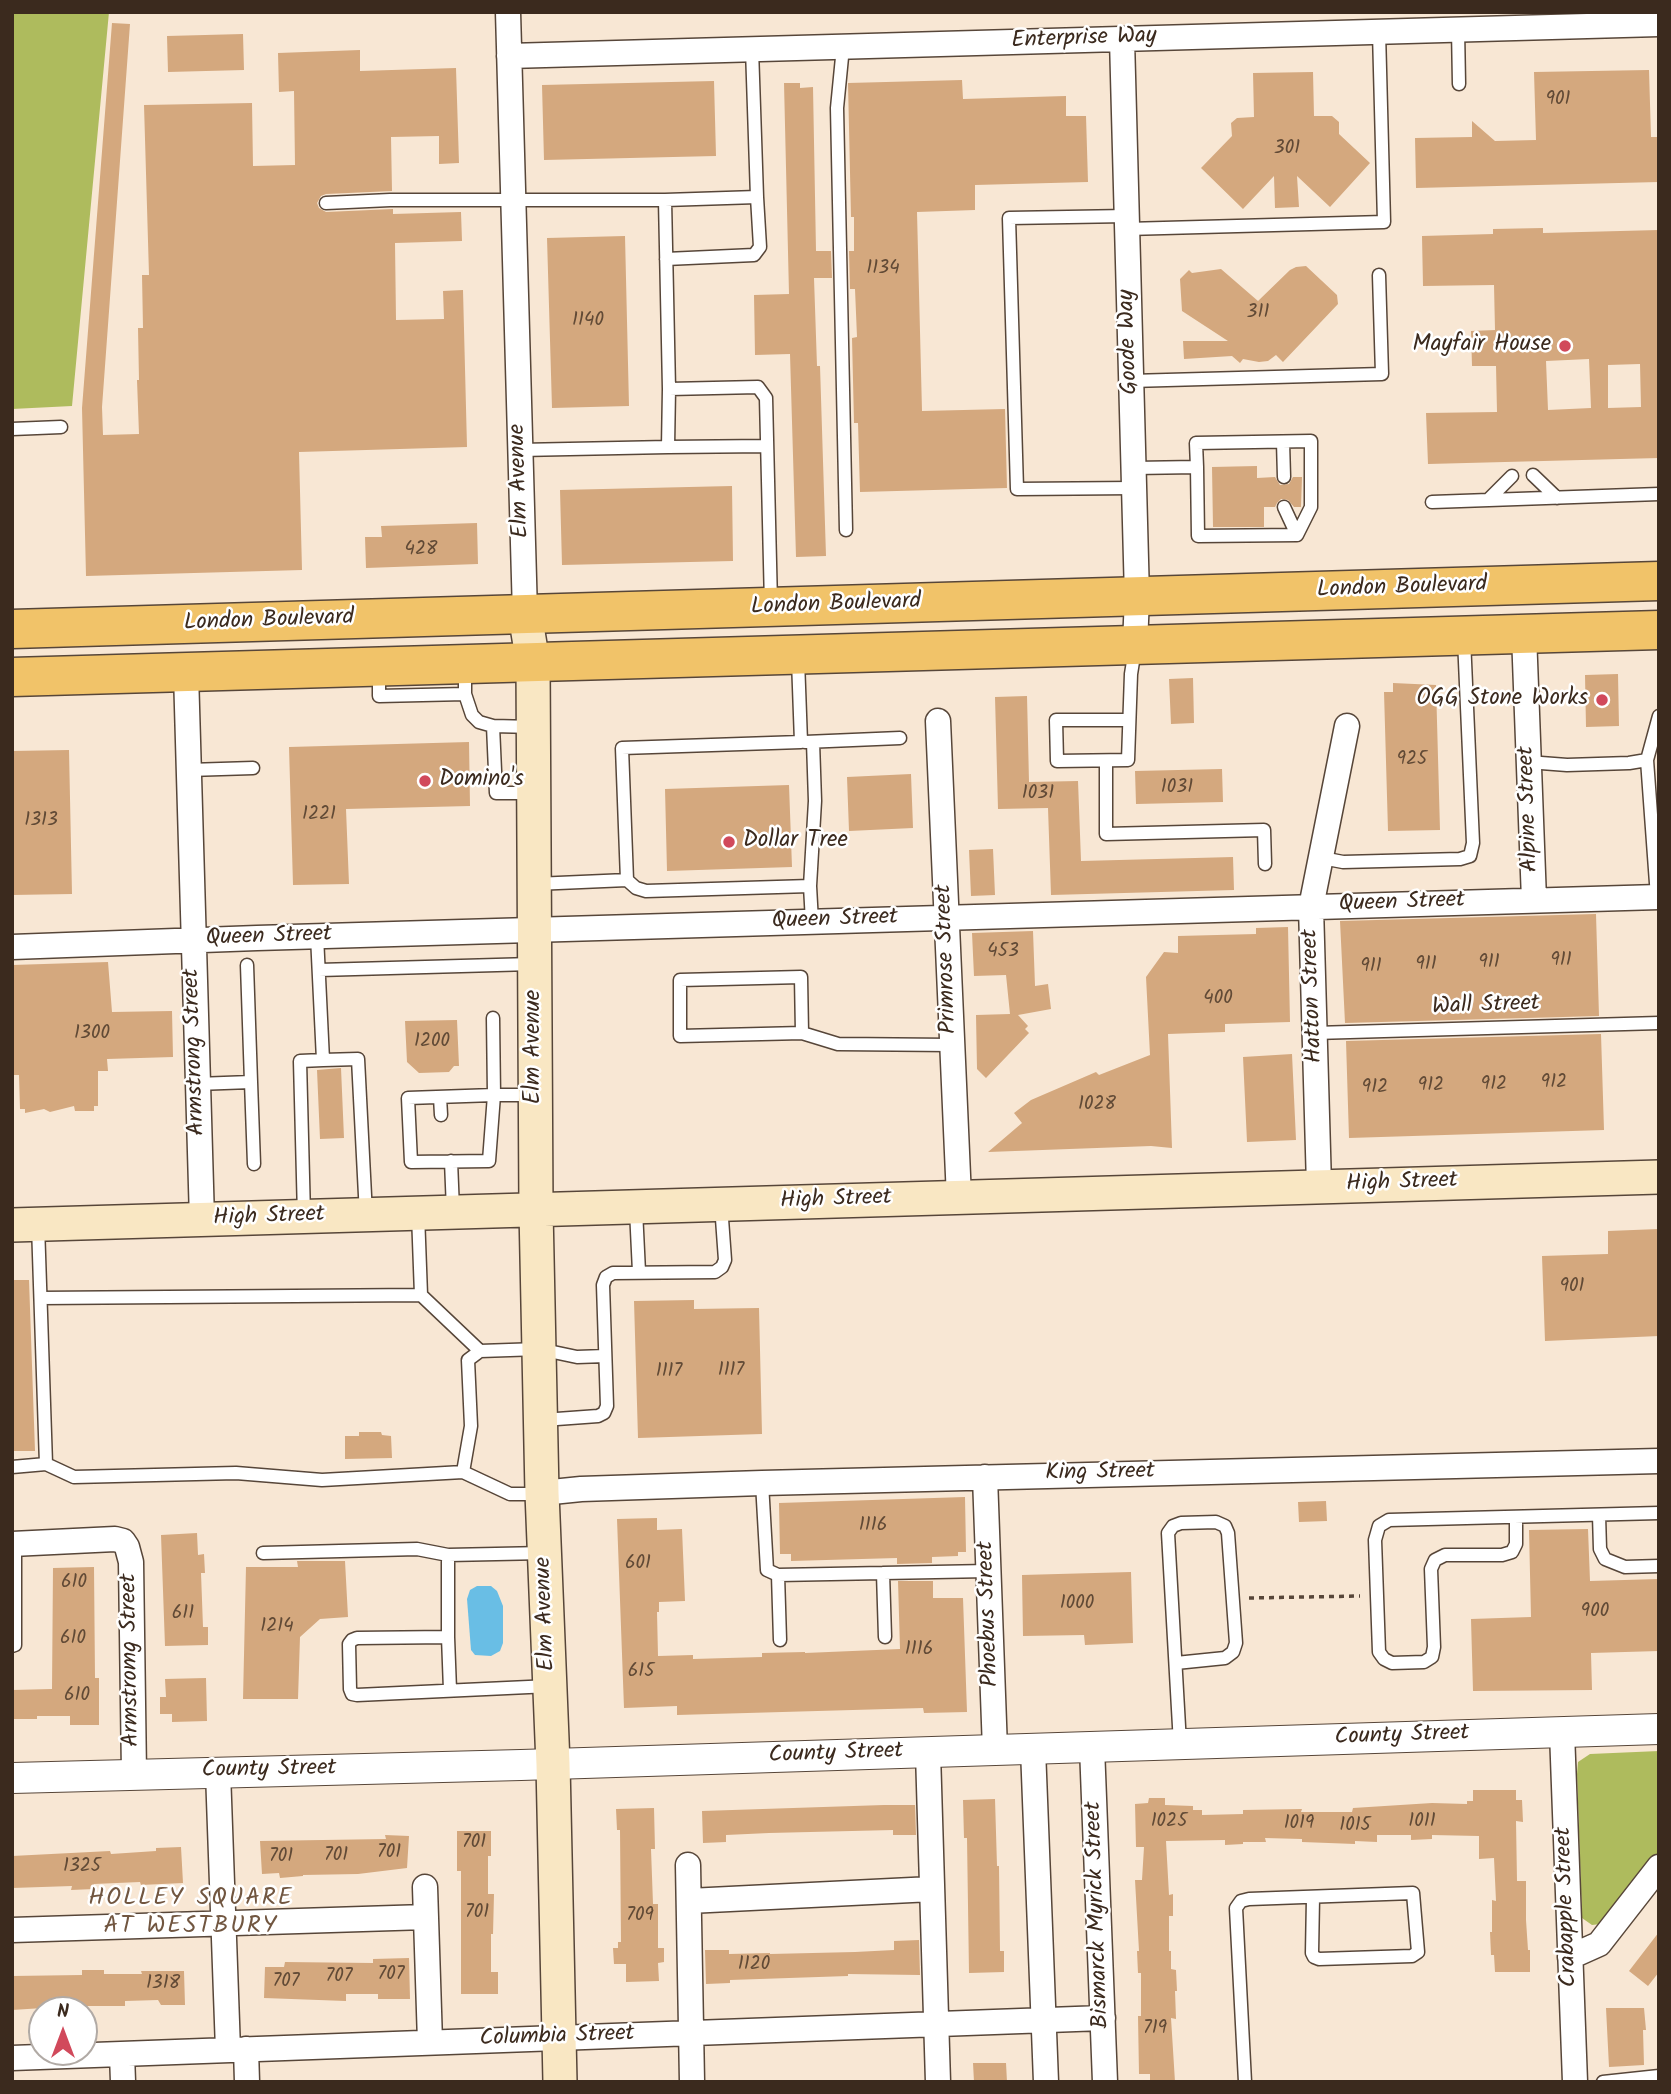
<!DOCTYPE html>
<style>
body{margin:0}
#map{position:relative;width:1671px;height:2094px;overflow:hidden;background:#f8e7d4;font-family:Kalam,sans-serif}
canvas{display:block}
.frame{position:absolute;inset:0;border:14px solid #3b2a1e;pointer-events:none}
.north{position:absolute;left:28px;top:1996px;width:70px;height:70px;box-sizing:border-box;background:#fff;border:2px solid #b1aaa5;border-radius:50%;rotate:0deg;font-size:19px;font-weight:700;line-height:28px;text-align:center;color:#3b2a1e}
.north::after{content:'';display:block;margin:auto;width:24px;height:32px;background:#d1495b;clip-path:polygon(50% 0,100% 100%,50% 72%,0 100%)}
</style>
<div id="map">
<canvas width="1671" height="2094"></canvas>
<div class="frame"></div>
<div class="north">N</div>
</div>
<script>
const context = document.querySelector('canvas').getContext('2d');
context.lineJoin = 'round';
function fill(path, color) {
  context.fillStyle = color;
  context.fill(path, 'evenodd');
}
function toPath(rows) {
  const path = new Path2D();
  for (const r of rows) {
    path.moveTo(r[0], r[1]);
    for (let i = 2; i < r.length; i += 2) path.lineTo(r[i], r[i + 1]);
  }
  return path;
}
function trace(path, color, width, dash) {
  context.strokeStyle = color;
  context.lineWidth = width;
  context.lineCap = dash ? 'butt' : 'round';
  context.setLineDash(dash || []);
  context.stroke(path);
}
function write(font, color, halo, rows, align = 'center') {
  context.font = font + ' Kalam,sans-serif';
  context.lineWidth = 5;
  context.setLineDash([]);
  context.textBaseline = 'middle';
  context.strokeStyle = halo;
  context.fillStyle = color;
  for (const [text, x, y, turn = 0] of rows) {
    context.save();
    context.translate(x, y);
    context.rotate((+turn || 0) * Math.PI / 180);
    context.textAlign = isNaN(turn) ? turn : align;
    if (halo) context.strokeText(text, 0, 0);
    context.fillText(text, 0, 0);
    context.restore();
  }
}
const green = toPath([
 [12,12,109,12,72,406,12,409],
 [1659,1751,1659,1854,1611,1918,1601,1924,1592,1925,1582,1918,1577,1774,1578,1762,1590,1754]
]);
const water = toPath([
 [477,1586,491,1586,497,1591,503,1606,503,1643,500,1651,491,1656,475,1655,471,1650,467,1599,470,1590]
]);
const building = toPath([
 [112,23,130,24,102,407,103,435,139,434,137,380,139,380,138,328,143,328,142,275,149,275,144,105,252,103,253,166,295,165,294,91,279,92,278,53,360,50,360,71,456,68,459,163,439,164,439,136,391,137,392,191,326,194,321,196,317,203,319,208,326,212,393,209,393,214,461,212,462,241,395,243,396,320,444,319,443,291,463,290,467,447,299,452,302,570,86,576,82,408],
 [243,34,244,70,168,72,167,36],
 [1649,70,1651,137,1659,137,1659,182,1416,188,1415,138,1472,137,1472,121,1495,141,1536,140,1534,72],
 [1313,72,1314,116,1332,116,1339,122,1339,134,1370,163,1330,207,1297,176,1299,207,1275,208,1274,176,1243,209,1201,168,1232,136,1231,123,1237,118,1254,117,1253,73],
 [962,80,963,99,1066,96,1066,116,1086,116,1088,182,975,185,975,210,917,212,922,411,1005,409,1007,488,860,492,858,423,854,423,852,338,857,337,855,289,850,289,849,251,854,251,854,217,851,217,848,83],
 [714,81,716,156,544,160,542,85],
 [784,83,800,83,800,88,813,87,816,251,831,251,832,278,814,278,817,366,820,366,826,556,796,557,790,354,755,355,754,295,789,294],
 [1543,228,1543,233,1659,230,1659,458,1428,464,1426,413,1497,412,1496,366,1472,366,1471,331,1495,330,1494,285,1423,286,1422,236,1493,234,1493,229],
 [1589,359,1591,408,1548,410,1546,361],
 [1640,364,1641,407,1608,408,1608,365],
 [625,236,629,406,552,408,547,238],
 [1306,266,1337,295,1338,304,1283,362,1276,355,1268,361,1259,362,1243,359,1240,363,1232,356,1184,359,1183,341,1228,341,1182,311,1180,279,1189,270,1192,273,1221,269,1258,301,1290,270,1296,267],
 [1257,466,1257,478,1275,477,1280,485,1289,484,1293,477,1302,477,1301,507,1294,507,1288,500,1281,499,1277,503,1275,507,1264,507,1264,527,1213,527,1212,467],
 [732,486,733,561,562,565,560,490],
 [477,523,478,564,366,568,365,537,382,537,381,526],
 [1618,674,1619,726,1586,727,1585,675],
 [1193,678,1194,723,1171,724,1169,679],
 [1393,683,1436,685,1440,830,1388,831,1384,692,1393,692],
 [1027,696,1029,782,1078,781,1081,861,1233,857,1234,890,1051,895,1048,808,998,809,995,697],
 [469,742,470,806,346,809,349,884,293,885,289,747],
 [69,750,72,894,12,895,12,751],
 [1222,769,1223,802,1136,804,1135,771],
 [911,774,913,828,849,831,847,777],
 [789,785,792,867,667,871,665,789],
 [993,849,995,895,971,896,969,850],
 [1596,914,1599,1016,1345,1023,1340,921],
 [1288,927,1290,1022,1225,1024,1225,1032,1168,1034,1172,1148,1151,1146,988,1152,1022,1123,1014,1113,1031,1100,1096,1072,1099,1075,1150,1055,1146,977,1164,952,1178,953,1178,936,1256,934,1256,928],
 [1033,931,1035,986,1048,984,1051,1009,1018,1015,1028,1026,1025,1029,1029,1033,986,1078,977,1069,976,1015,1010,1014,1006,975,974,976,972,933],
 [108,962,112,1012,172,1011,173,1057,107,1059,108,1071,98,1071,98,1106,94,1106,94,1111,75,1111,74,1106,50,1112,44,1109,25,1113,25,1109,20,1109,19,1075,12,1075,12,965],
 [457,1020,459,1066,454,1066,449,1072,419,1073,407,1062,405,1021],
 [1601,1034,1604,1130,1349,1138,1346,1041],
 [1292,1054,1296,1140,1247,1142,1243,1057],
 [341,1068,344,1138,320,1139,317,1070],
 [1659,1229,1659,1336,1545,1341,1542,1256,1608,1254,1608,1231],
 [12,1280,29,1280,35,1451,12,1451],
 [694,1300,694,1309,759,1308,762,1434,638,1438,634,1301],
 [359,1432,381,1432,382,1435,391,1436,392,1458,345,1459,345,1436,359,1436],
 [965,1497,966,1552,958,1552,958,1556,932,1557,932,1563,897,1564,897,1558,791,1561,791,1554,780,1554,779,1503],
 [1326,1501,1327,1521,1299,1522,1298,1502],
 [657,1518,657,1530,682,1529,685,1601,659,1602,659,1612,657,1612,658,1656,693,1655,693,1659,762,1657,762,1653,805,1652,805,1653,900,1649,898,1581,933,1581,933,1598,963,1598,967,1712,924,1713,923,1708,677,1715,677,1706,624,1708,617,1519],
 [1588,1529,1590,1581,1659,1579,1659,1651,1591,1653,1592,1690,1473,1691,1471,1619,1531,1617,1529,1530],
 [197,1533,198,1555,204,1554,205,1573,201,1573,203,1627,208,1627,208,1645,165,1646,161,1535],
 [297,1561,345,1561,348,1617,320,1619,300,1637,298,1699,243,1699,246,1567,298,1567],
 [94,1567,95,1678,99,1678,99,1725,70,1725,70,1716,37,1716,37,1719,12,1719,12,1690,52,1689,53,1568],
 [1131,1572,1133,1643,1085,1645,1084,1635,1023,1636,1022,1575],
 [206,1678,207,1721,172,1722,172,1714,160,1714,160,1697,166,1697,165,1679],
 [1473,1790,1516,1790,1516,1800,1522,1800,1523,1822,1516,1821,1517,1881,1526,1881,1526,1920,1528,1950,1530,1950,1530,1972,1495,1972,1494,1955,1491,1955,1490,1932,1492,1932,1492,1900,1496,1901,1494,1858,1479,1859,1479,1836,1432,1835,1432,1839,1411,1840,1411,1835,1377,1835,1377,1842,1355,1841,1355,1844,1302,1842,1302,1839,1265,1838,1266,1842,1243,1842,1243,1844,1225,1845,1225,1840,1166,1841,1169,1895,1173,1894,1173,1916,1169,1916,1169,1951,1171,1951,1171,1969,1176,1970,1177,1991,1175,1991,1176,2019,1171,2018,1175,2082,1150,2082,1150,2074,1139,2074,1138,2016,1141,2016,1141,1973,1138,1973,1137,1951,1139,1951,1135,1880,1142,1880,1144,1847,1136,1847,1135,1804,1148,1803,1149,1798,1165,1798,1165,1805,1193,1806,1193,1810,1202,1810,1202,1815,1243,1814,1243,1810,1302,1809,1301,1812,1352,1812,1353,1808,1432,1803,1467,1804,1467,1801,1473,1801],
 [995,1799,997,1866,999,1866,1000,1951,1004,1951,1004,1972,969,1973,967,1838,964,1838,963,1800],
 [884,1805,915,1805,916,1835,893,1835,893,1830,769,1833,726,1835,726,1842,703,1843,702,1811],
 [654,1808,655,1849,651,1849,653,1904,658,1904,658,1948,664,1948,664,1962,658,1963,659,1981,626,1982,626,1964,614,1964,613,1948,618,1948,618,1942,621,1942,620,1830,617,1830,616,1809],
 [457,1831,491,1831,491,1856,488,1856,488,1894,494,1894,493,1934,491,1934,491,1972,498,1972,498,1994,461,1994,461,1871,457,1871],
 [385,1835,409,1836,407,1868,358,1874,303,1875,303,1876,280,1878,279,1873,262,1874,260,1841,386,1839],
 [181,1847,183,1883,141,1885,140,1882,94,1884,94,1889,71,1890,72,1886,12,1888,12,1856,110,1851,111,1854,156,1851,156,1848],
 [1659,1932,1659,1972,1648,1986,1629,1971],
 [919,1940,920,1975,848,1974,848,1976,730,1980,730,1983,706,1984,705,1950,729,1950,729,1954,770,1953,770,1954,855,1952,894,1950,894,1941],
 [409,1958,410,1999,378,1999,378,1994,346,1994,346,2001,264,1998,265,1967,284,1967,285,1962,373,1963,373,1959],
 [82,1970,104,1970,104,1974,142,1974,141,1971,184,1971,185,2005,161,2005,158,2000,125,2001,125,2006,43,2006,43,2008,12,2010,12,1976,82,1975],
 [1606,2008,1644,2008,1646,2030,1643,2030,1644,2065,1609,2067],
 [973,2063,1006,2063,1007,2082,974,2082]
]);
const path = toPath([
 [1249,1598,1360,1596]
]);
const service = toPath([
 [1458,29,1459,84],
 [843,47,837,108,846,530],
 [752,49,757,197,665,200,669,389,758,387,766,398,771,604],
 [326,203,390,200,665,200],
 [1127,216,1009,218,1017,489,1134,488],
 [1127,229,1384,222,1379,32],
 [666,259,754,255,760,247,757,197],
 [1131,381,1382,374,1379,275],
 [12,429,61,427],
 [1283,442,1284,477],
 [668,447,767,446],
 [520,450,668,447,669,389],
 [1197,467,1196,443,1311,441,1311,507,1297,535],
 [1134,468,1197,467,1198,536,1297,535],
 [1533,475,1557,498],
 [1488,500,1512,476],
 [1432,502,1659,494],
 [1284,507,1297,535],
 [379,671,379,696,465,694,465,668],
 [465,694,472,715,479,722,493,726,533,727],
 [1129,720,1056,720,1057,761,1128,760,1131,674,1135,649],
 [493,726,496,793,531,793],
 [805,742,900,738],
 [1647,760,1657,897],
 [1106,761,1106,834,1264,830,1265,864],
 [1528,762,1567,765,1629,763,1647,760,1659,716],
 [189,770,253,768],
 [1322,858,1343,862,1460,859,1470,856,1473,843,1464,639],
 [627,880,636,888,646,891,810,886],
 [535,884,627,880,622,748,801,742,798,660],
 [812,922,810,886,815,801,813,742],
 [317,936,323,1060],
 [247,965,251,1082],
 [319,970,532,964],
 [493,1018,494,1095,489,1161,411,1162,408,1098,494,1095,535,1095],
 [802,1033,801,977,680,980,680,1036,802,1033,838,1044,952,1045],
 [1315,1033,1659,1023],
 [197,1084,251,1082,254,1164],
 [440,1097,441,1115],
 [451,1161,453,1210],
 [636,1210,639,1272],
 [418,1214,421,1295,480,1351,539,1349,577,1357,605,1356],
 [304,1216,300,1061,323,1060,358,1059,366,1215],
 [38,1225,46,1464,74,1477,236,1473,322,1480,463,1472,510,1494,540,1494],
 [41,1298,421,1295],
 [543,1420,598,1416,604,1413,607,1406,603,1285,606,1277,613,1273,715,1272,722,1267,725,1260,721,1205],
 [12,1467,46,1464],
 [463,1472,471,1426,468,1360,480,1351],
 [762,1483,767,1570,778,1575,988,1571],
 [1599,1515,1600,1549,1605,1559,1625,1567,1659,1566],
 [1516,1517,1516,1544,1512,1552,1502,1555,1445,1555,1435,1560,1431,1569,1434,1647,1432,1657,1424,1662,1392,1663,1384,1659,1379,1652,1375,1540,1379,1526,1389,1520,1659,1513],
 [263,1553,417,1549,448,1555],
 [544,1553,448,1555,448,1637,357,1638,352,1640,349,1644,350,1689,352,1694,357,1695,550,1686],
 [883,1573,885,1637],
 [778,1575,780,1640],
 [448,1637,450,1690],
 [12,1646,15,1645,15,1544],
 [1176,1663,1225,1658,1233,1652,1236,1643,1228,1533,1225,1526,1216,1522,1181,1523,1173,1526,1168,1533,1180,1744],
 [1245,2082,1236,1908,1241,1901,1249,1899,1413,1893,1418,1952,1412,1956,1319,1959,1314,1957,1312,1953,1313,1898],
 [1603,2082,1659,2076]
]);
const minor = toPath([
 [508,12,525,614],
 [1122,39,1137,597,1135,645],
 [509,56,1659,24],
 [1524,634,1534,900],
 [186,673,202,1220],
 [938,721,959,1198],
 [12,947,257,938,1659,897],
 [1319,1186,1311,907,1347,726],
 [985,1477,995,1750],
 [542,1493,581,1489,762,1483,1659,1461],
 [12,1544,115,1539,123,1541,127,1547,131,1562,134,1774],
 [1562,1732,1575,2082],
 [1092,1747,1105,2082],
 [1033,1749,1046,2082],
 [928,1753,938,2082],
 [218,1772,228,2050],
 [688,1865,692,2082],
 [425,1887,430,2042],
 [689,1901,932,1889],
 [12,1930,426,1917],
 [1570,1957,1599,1944,1659,1867],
 [246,2049,247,2082],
 [122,2054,123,2082],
 [12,2058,1103,2018]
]);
const tertiary = toPath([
 [12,1778,521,1765,1659,1729]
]);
const secondary = toPath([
 [525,614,533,663,536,1210,542,1493,553,1764,560,2082],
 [12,1225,1659,1177]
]);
const primary = toPath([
 [12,629,1659,581],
 [12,677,1659,630]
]);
const markers = [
 [1565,346,7,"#d1495b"],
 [1602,700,7,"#d1495b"],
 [425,781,7,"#d1495b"],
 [729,842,7,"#d1495b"]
];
const numberNames = [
 ["901",1558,101],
 ["301",1287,150],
 ["1134",883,270],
 ["311",1258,314],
 ["1140",588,322],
 ["428",421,551],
 ["925",1412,761],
 ["1031",1177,789],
 ["1031",1038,795],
 ["1221",319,816],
 ["1313",41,822],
 ["453",1003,953],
 ["911",1561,962],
 ["911",1489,964],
 ["911",1426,966],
 ["911",1371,968],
 ["400",1218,1000],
 ["1300",92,1035],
 ["1200",432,1043],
 ["912",1554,1084],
 ["912",1494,1086],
 ["912",1431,1087],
 ["912",1375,1089],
 ["1028",1097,1106],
 ["901",1572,1288],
 ["1117",731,1372],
 ["1117",669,1373],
 ["1116",873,1527],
 ["601",638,1565],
 ["610",74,1584],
 ["1000",1077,1605],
 ["900",1595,1613],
 ["611",183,1615],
 ["1214",277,1628],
 ["610",73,1640],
 ["1116",919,1651],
 ["615",641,1673],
 ["610",77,1697],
 ["1025",1169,1823],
 ["1011",1422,1823],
 ["1019",1299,1825],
 ["1015",1355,1827],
 ["701",474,1844],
 ["701",389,1854],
 ["701",336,1857],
 ["701",281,1858],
 ["1325",82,1868],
 ["701",477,1914],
 ["709",640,1917],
 ["1120",754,1966],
 ["707",391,1976],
 ["707",339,1978],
 ["707",286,1983],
 ["1318",163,1985],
 ["719",1155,2030]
];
const streetNames = [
 ["Enterprise Way",1084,40,-2],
 ["Goode Way",1130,342,-92],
 ["Elm Avenue",521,481,-92],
 ["London Boulevard",1402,589,-2],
 ["London Boulevard",836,606,-2],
 ["London Boulevard",269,622,-2],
 ["Alpine Street",1530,809,-92],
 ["Queen Street",1402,904,-2],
 ["Queen Street",835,921,-2],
 ["Queen Street",269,938,-2],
 ["Primrose Street",948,959,-92],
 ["Hatton Street",1314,996,-92],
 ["Wall Street",1486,1007,-2],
 ["Elm Avenue",535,1047,-90],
 ["Armstrong Street",196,1052,-92],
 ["High Street",1402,1184,-2],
 ["High Street",836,1201,-2],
 ["High Street",269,1218,-2],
 ["King Street",1100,1474,-1],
 ["Elm Avenue",547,1614,-92],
 ["Phoebus Street",990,1614,-92],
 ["Armstromg Street",132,1660,-91],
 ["County Street",1402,1737,-2],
 ["County Street",836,1755,-2],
 ["County Street",269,1771,-1],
 ["Crabapple Street",1568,1907,-92],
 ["Bismarck Myrick Street",1099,1915,-92],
 ["Columbia Street",557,2038,-2]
];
const poiNames = [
 ["Mayfair House",1551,346],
 ["OGG Stone Works",1588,700],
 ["Domino's",439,781,"left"],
 ["Dollar Tree",743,842,"left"]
];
const neighbourhoodNames = [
 ["HOLLEY SQUARE",191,1900],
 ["AT WESTBURY",191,1928]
];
fill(green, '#aebb5d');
fill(water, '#69bee5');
fill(building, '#d4a87e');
trace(service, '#574639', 15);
trace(minor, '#574639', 27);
trace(tertiary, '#574639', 32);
trace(secondary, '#574639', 36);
trace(primary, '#574639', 41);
trace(path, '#574639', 3.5, [5, 5]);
trace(service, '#fff', 12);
trace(minor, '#fff', 24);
trace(tertiary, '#fff', 30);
trace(secondary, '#f9e7c3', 33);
trace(primary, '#f1c369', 38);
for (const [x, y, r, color] of markers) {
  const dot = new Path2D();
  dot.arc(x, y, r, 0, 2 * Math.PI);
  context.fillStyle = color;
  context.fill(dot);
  trace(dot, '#fff', 2.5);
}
write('19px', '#614a36', null, numberNames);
write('23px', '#3b2a1e', '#fff', streetNames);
write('23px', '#3b2a1e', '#fff', poiNames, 'right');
context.letterSpacing = '2px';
write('24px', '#715640', '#fff', neighbourhoodNames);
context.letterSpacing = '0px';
</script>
